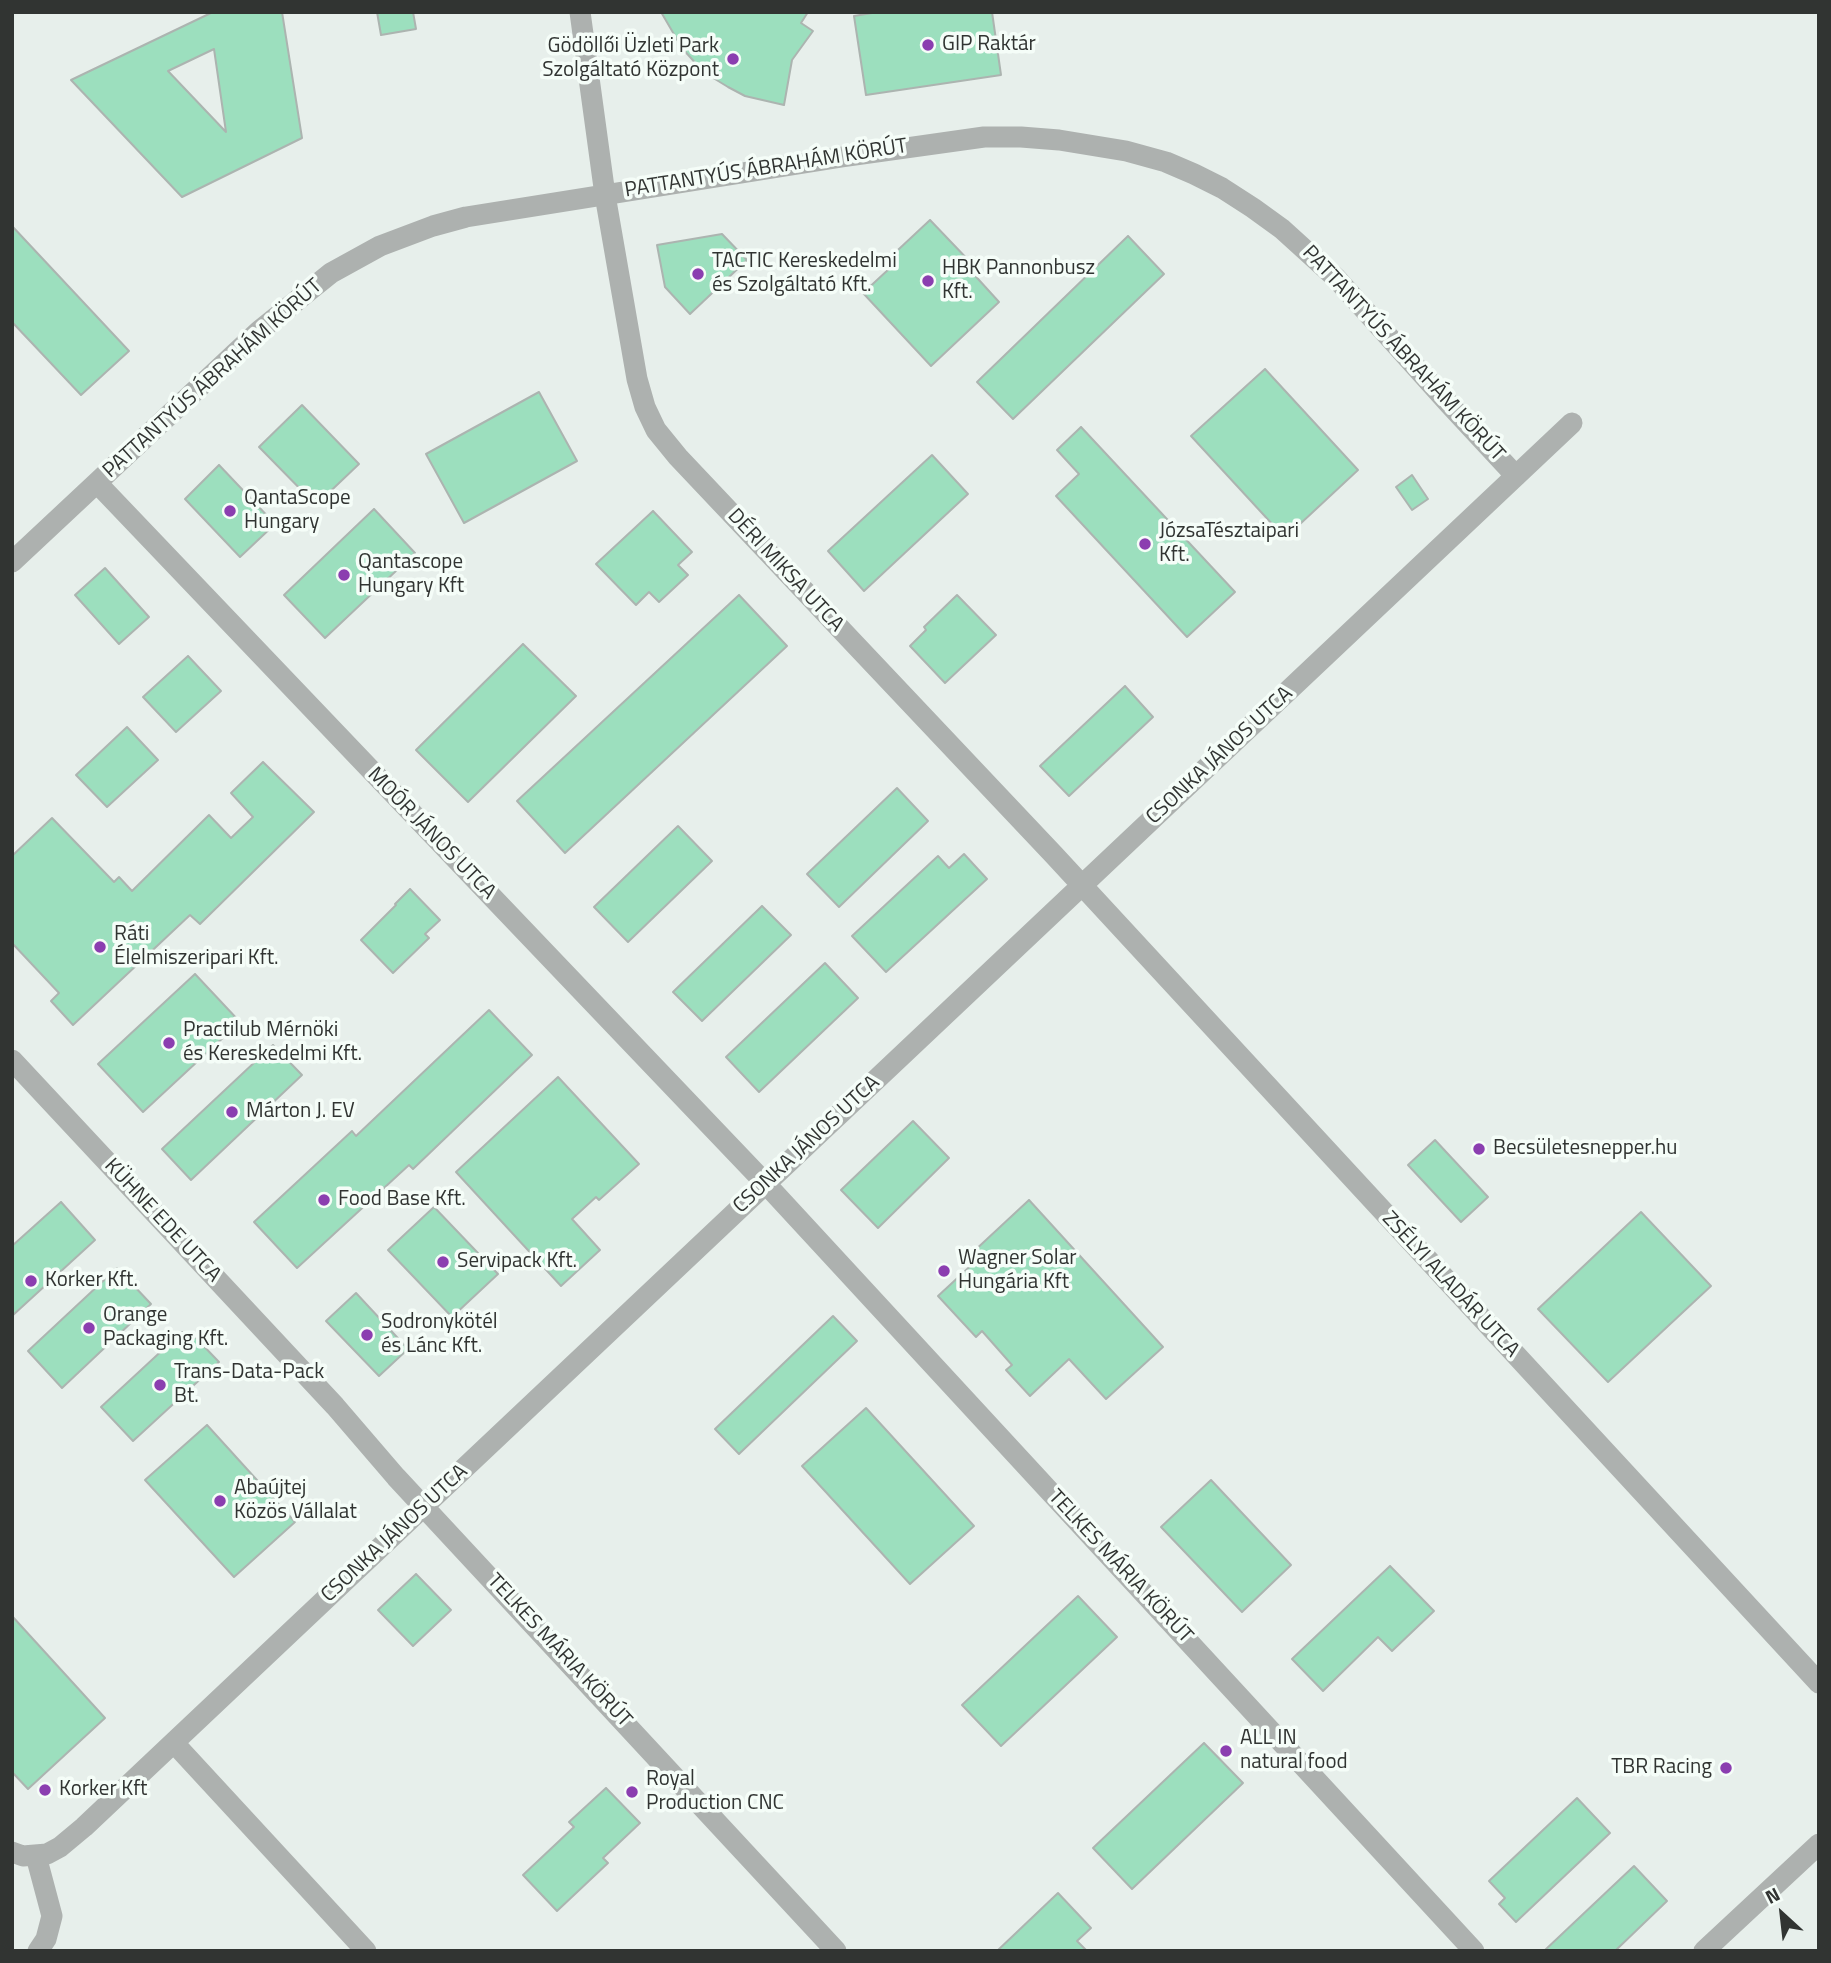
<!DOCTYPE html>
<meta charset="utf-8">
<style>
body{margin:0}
#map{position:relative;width:1831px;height:1963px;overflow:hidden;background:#e7efeb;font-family:"Titillium Web",sans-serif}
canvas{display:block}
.frame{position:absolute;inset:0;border:14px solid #313432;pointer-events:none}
.north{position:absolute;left:1747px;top:1879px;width:70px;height:70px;-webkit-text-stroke:5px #f5fdf8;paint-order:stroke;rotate:333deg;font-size:19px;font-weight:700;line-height:28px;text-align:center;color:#313432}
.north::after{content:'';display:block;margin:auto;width:24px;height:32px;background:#313432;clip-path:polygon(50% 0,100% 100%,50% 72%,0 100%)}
</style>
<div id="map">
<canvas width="1831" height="1963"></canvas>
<div class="frame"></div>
<div class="north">N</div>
</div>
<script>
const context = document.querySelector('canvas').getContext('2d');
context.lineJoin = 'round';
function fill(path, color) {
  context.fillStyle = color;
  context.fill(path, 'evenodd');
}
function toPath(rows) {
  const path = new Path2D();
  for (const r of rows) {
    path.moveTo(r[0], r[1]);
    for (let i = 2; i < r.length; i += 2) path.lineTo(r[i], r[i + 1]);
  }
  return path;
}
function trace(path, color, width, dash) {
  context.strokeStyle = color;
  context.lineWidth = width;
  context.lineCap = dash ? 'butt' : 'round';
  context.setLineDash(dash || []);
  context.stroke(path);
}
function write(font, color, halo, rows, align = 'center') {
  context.font = font + ' "Titillium Web",sans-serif';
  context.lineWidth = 7;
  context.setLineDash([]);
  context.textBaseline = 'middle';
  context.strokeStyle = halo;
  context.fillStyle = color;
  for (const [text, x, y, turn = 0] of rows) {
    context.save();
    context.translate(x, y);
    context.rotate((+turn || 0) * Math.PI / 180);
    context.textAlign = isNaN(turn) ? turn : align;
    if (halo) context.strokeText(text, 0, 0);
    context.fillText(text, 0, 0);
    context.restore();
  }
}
const building = toPath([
 [213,12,282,12,302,138,182,197,71,80,213,12],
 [214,49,226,132,168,71,214,49],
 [377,12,413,12,416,29,381,35,377,12],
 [661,12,808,12,801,23,813,31,792,60,784,105,745,96,728,87,710,76,698,66,682,48,661,12],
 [878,12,992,12,1001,75,866,95,854,16,878,12],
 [930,220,973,265,969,269,999,302,931,366,863,293,890,268,884,263,930,220],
 [12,226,129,351,81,395,12,322,12,226],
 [722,234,747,260,690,314,665,287,657,245,722,234],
 [1128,236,1164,274,1013,419,977,382,1128,236],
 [1265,369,1358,470,1285,538,1191,436,1265,369],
 [539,392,577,461,464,523,426,454,539,392],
 [302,405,359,464,316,505,259,447,302,405],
 [1081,427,1235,592,1187,637,1056,496,1079,474,1057,450,1081,427],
 [932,455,968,494,864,591,828,551,932,455],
 [219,465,275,524,240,557,185,499,219,465],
 [1412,475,1428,499,1412,510,1396,487,1412,475],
 [374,509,415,553,325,638,284,595,374,509],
 [653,511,692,552,678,565,688,575,659,602,649,592,636,605,596,564,653,511],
 [105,568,149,617,119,644,75,595,105,568],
 [739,595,787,646,565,853,517,801,739,595],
 [957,595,996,635,945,683,910,646,926,630,924,627,957,595],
 [523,644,576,696,468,802,416,750,523,644],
 [188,656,221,691,176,732,143,697,188,656],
 [1125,686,1153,717,1069,796,1040,766,1125,686],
 [127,727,158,760,107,807,76,775,127,727],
 [263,762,314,812,200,924,190,915,73,1025,51,1001,59,993,12,943,12,856,52,818,114,882,119,877,132,891,209,815,231,838,253,817,231,793,263,762],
 [897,788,928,821,839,907,807,874,897,788],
 [678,826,712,861,628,942,594,907,678,826],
 [964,854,987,879,886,972,852,936,938,856,949,868,964,854],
 [410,889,440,920,425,934,429,938,393,973,361,940,396,905,395,904,410,889],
 [762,906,791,935,702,1021,673,992,762,906],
 [825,963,858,998,759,1092,726,1057,825,963],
 [195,974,240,1022,143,1112,98,1064,195,974],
 [489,1010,532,1055,413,1169,409,1165,297,1268,254,1222,352,1131,356,1136,489,1010],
 [273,1045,302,1075,191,1180,162,1149,273,1045],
 [558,1077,639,1164,599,1200,596,1197,572,1219,600,1250,561,1286,456,1172,558,1077],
 [913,1121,949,1158,878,1228,841,1190,913,1121],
 [1435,1140,1488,1197,1461,1222,1408,1165,1435,1140],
 [1029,1200,1163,1347,1106,1399,1069,1359,1030,1396,1006,1370,1012,1365,982,1331,976,1337,938,1296,978,1259,972,1253,1029,1200],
 [61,1202,95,1240,12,1316,12,1246,61,1202],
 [434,1207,498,1274,452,1317,388,1250,434,1207],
 [1641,1212,1711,1286,1608,1382,1538,1309,1641,1212],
 [117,1268,151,1304,62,1388,28,1351,117,1268],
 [356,1293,408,1349,379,1376,326,1321,356,1293],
 [833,1316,857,1341,739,1454,715,1429,833,1316],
 [182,1332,189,1340,194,1336,219,1362,133,1441,101,1407,182,1332],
 [866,1408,974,1526,910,1584,802,1466,866,1408],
 [207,1425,295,1522,234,1577,145,1480,207,1425],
 [1211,1480,1291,1565,1242,1612,1161,1527,1211,1480],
 [1390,1566,1434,1611,1392,1651,1378,1637,1323,1691,1292,1659,1390,1566],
 [416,1574,451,1610,413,1646,378,1610,416,1574],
 [1078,1596,1117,1637,1001,1746,962,1705,1078,1596],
 [12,1616,105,1718,28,1789,12,1772,12,1616],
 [1204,1743,1243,1783,1132,1889,1093,1848,1204,1743],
 [606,1788,640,1823,603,1858,608,1863,557,1911,523,1875,574,1827,569,1822,606,1788],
 [1577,1798,1610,1833,1516,1922,1499,1904,1505,1898,1489,1881,1577,1798],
 [1634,1866,1667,1901,1615,1951,1544,1951,1634,1866],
 [1058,1893,1091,1928,1077,1941,1087,1951,997,1951,1058,1893]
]);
const minor = toPath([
 [580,12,605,195,637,379,645,407,656,430,678,457,1054,855,1819,1683],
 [97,483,766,1184,1474,1951],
 [12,562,259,331,331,273,380,246,433,226,466,217,842,157,984,137,1021,137,1059,140,1126,151,1166,162,1194,174,1222,188,1253,208,1282,229,1336,278,1449,404,1516,476],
 [12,1060,335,1406,396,1477,836,1951],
 [174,1743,366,1951],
 [12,1852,23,1856,47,1854,60,1847,84,1827,1572,423],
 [36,1856,52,1916,46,1939,38,1951],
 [1704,1951,1819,1844]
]);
const markers = [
 [928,45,7,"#8b3eb0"],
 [733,59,7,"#8b3eb0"],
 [698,274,7,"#8b3eb0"],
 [928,281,7,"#8b3eb0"],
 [230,511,7,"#8b3eb0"],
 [1145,544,7,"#8b3eb0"],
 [344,575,7,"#8b3eb0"],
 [100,947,7,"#8b3eb0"],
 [169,1043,7,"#8b3eb0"],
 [232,1112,7,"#8b3eb0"],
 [1479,1149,7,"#8b3eb0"],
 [324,1200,7,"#8b3eb0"],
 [443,1262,7,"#8b3eb0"],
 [944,1271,7,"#8b3eb0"],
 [31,1281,7,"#8b3eb0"],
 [89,1328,7,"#8b3eb0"],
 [367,1335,7,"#8b3eb0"],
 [160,1385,7,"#8b3eb0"],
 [220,1501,7,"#8b3eb0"],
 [1226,1751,7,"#8b3eb0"],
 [1726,1768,7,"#8b3eb0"],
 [45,1790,7,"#8b3eb0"],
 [632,1792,7,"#8b3eb0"]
];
const poiNames = [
 ["GIP Raktár",942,45],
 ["Gödöllői Üzleti Park",719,47,"right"],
 ["Szolgáltató Központ",719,71,"right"],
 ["TACTIC Kereskedelmi",712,262],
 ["és Szolgáltató Kft.",712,286],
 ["HBK Pannonbusz",942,269],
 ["Kft.",942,293],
 ["QantaScope",244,499],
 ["Hungary",244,523],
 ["JózsaTésztaipari",1159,532],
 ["Kft.",1159,556],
 ["Qantascope",358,563],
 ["Hungary Kft",358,587],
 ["Ráti",114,935],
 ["Élelmiszeripari Kft.",114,959],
 ["Practilub Mérnöki",183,1031],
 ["és Kereskedelmi Kft.",183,1055],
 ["Márton J. EV",246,1112],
 ["Becsületesnepper.hu",1493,1149],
 ["Food Base Kft.",338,1200],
 ["Wagner Solar",958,1259],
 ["Hungária Kft",958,1283],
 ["Servipack Kft.",457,1262],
 ["Korker Kft.",45,1281],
 ["Orange",103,1316],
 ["Packaging Kft.",103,1340],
 ["Sodronykötél",381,1323],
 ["és Lánc Kft.",381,1347],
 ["Trans-Data-Pack",174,1373],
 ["Bt.",174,1397],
 ["Abaújtej",234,1489],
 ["Közös Vállalat",234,1513],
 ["ALL IN",1240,1739],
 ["natural food",1240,1763],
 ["TBR Racing",1712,1768,"right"],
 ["Royal",646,1780],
 ["Production CNC",646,1804],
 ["Korker Kft",59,1790]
];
const streetNames = [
 ["PATTANTYÚS ÁBRAHÁM KÖRÚT",766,169,-9],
 ["PATTANTYÚS ÁBRAHÁM KÖRÚT",1403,354,47],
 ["PATTANTYÚS ÁBRAHÁM KÖRÚT",213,379,-42],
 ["DÉRI MIKSA UTCA",785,571,47],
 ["CSONKA JÁNOS UTCA",1220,756,-43],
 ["MOÓR JÁNOS UTCA",431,834,46],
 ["CSONKA JÁNOS UTCA",807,1145,-43],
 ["KÜHNE EDE UTCA",162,1221,47],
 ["ZSÉLYI ALADÁR UTCA",1450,1285,47],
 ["CSONKA JÁNOS UTCA",395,1534,-43],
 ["TELKES MÁRIA KÖRÚT",1120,1567,47],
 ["TELKES MÁRIA KÖRÚT",559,1651,47]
];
fill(building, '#9cdfbe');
trace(building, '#acb4b0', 2);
trace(minor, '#adb1af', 21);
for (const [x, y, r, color] of markers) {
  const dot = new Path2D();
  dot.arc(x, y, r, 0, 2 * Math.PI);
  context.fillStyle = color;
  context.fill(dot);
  trace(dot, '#f5fdf8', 2.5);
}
write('21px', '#313432', '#f5fdf8', poiNames, 'left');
write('21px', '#313432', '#f5fdf8', streetNames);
</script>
